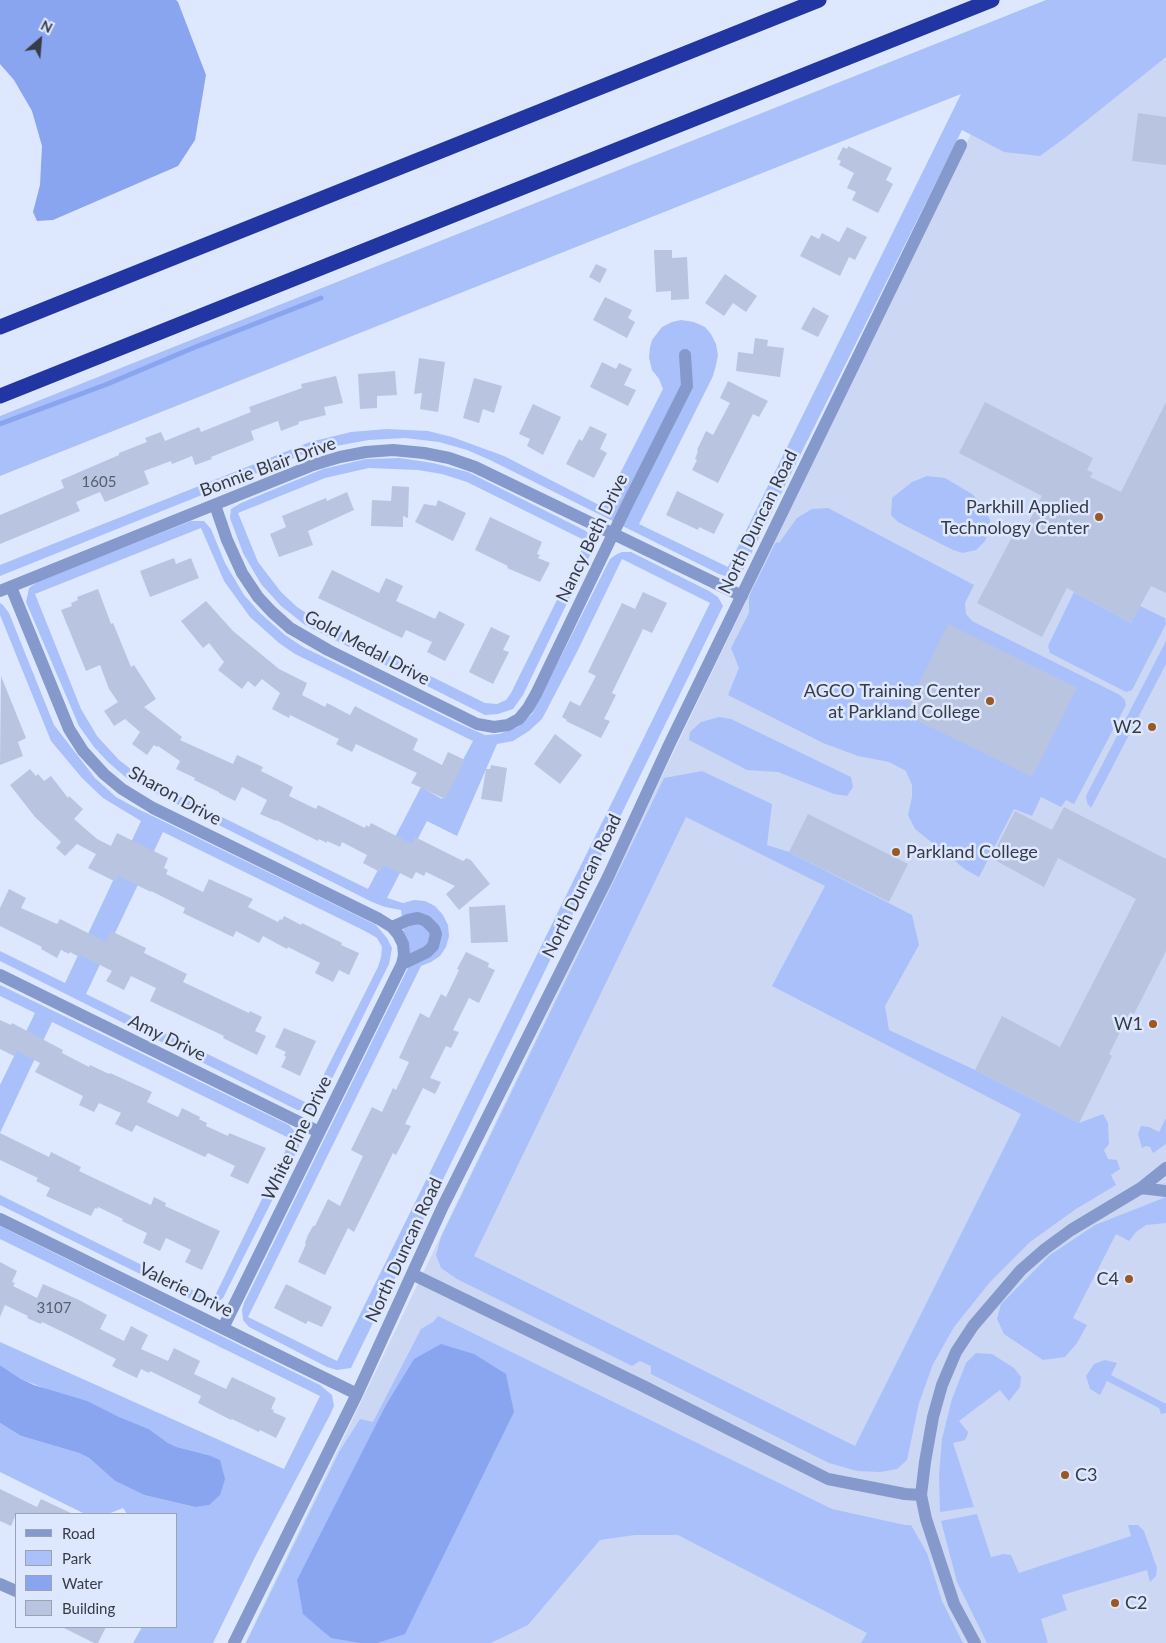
<!DOCTYPE html>
<style>
body{margin:0}
#map{position:relative;width:1166px;height:1643px;overflow:hidden;background:#dde7fe;font-family:Lato,sans-serif}
canvas{display:block}
.legend{position:absolute;left:15px;top:1513px;width:162px;height:115px;box-sizing:border-box;background:#dde7fe;border:1px solid #9aa2b4;margin:0;padding:6px 9px;list-style:none;font-size:15px;color:#363b46}
.legend li{display:flex;align-items:center;gap:10px;height:25px}
.legend b{width:25px;border:1px solid #9aa2b4}
.north{position:absolute;left:15px;top:15px;width:50px;height:50px;-webkit-text-stroke:4px #dde7fe;paint-order:stroke;rotate:27deg;font-size:14px;font-weight:700;line-height:20px;text-align:center;color:#363b46}
.north::after{content:'';display:block;margin:auto;width:18px;height:22px;background:#363b46;clip-path:polygon(50% 0,100% 100%,50% 72%,0 100%)}
</style>
<div id="map">
<canvas width="1166" height="1643"></canvas>
<ul class="legend">
<li><b style="height:6px;background:#8699cc"></b>Road</li>
<li><b style="height:14px;background:#a9c0fb"></b>Park</li>
<li><b style="height:14px;background:#89a5f0"></b>Water</li>
<li><b style="height:14px;background:#b9c4e1"></b>Building</li>
</ul>
<div class="north">N</div>
</div>
<script>
const context = document.querySelector('canvas').getContext('2d');
context.lineJoin = 'round';
function fill(path, color) {
  context.fillStyle = color;
  context.fill(path, 'evenodd');
}
function toPath(rows) {
  const path = new Path2D();
  for (const r of rows) {
    path.moveTo(r[0], r[1]);
    for (let i = 2; i < r.length; i += 2) path.lineTo(r[i], r[i + 1]);
  }
  return path;
}
function trace(path, color, width, dash) {
  context.strokeStyle = color;
  context.lineWidth = width;
  context.lineCap = dash ? 'butt' : 'round';
  context.setLineDash(dash || []);
  context.stroke(path);
}
function write(font, color, halo, rows, align = 'center') {
  context.font = font + ' Lato,sans-serif';
  context.lineWidth = 5;
  context.setLineDash([]);
  context.textBaseline = 'middle';
  context.strokeStyle = halo;
  context.fillStyle = color;
  for (const [text, x, y, turn = 0] of rows) {
    context.save();
    context.translate(x, y);
    context.rotate((+turn || 0) * Math.PI / 180);
    context.textAlign = isNaN(turn) ? turn : align;
    if (halo) context.strokeText(text, 0, 0);
    context.fillText(text, 0, 0);
    context.restore();
  }
}
const built = toPath([
 [1166,0,1166,1643,245,1643,1006,61]
]);
const green = toPath([
 [1046,0,1166,0,1166,57,1066,137,1040,156,1004,152,962,130,741,574,731,578,719,574,490,460,467,450,439,442,405,438,369,440,314,450,0,576,0,565,310,442,351,432,387,429,428,431,452,437,504,456,603,507,663,389,659,379,652,370,649,358,650,347,652,340,662,327,672,322,681,320,694,322,705,327,711,334,716,344,718,355,716,365,713,376,639,524,728,567,961,94,0,476,0,416],
 [400,458,433,463,468,472,586,531,594,540,592,551,523,695,513,709,498,714,485,715,305,625,281,606,261,584,243,553,230,518,231,509,241,503,323,469,366,459],
 [369,468,418,470,442,474,467,482,586,541,511,693,506,700,497,704,485,703,317,620,297,607,281,592,258,562,238,513,325,478],
 [927,476,945,478,972,494,983,505,990,520,989,531,985,541,976,550,963,553,953,550,898,522,891,515,892,498,912,482],
 [828,508,974,585,965,603,966,614,972,621,1120,695,1125,700,1126,705,1074,804,1066,800,1061,807,1041,797,1032,816,1014,809,979,877,966,870,915,829,908,815,912,797,912,785,906,771,889,762,858,756,823,743,728,695,739,668,731,648,749,613,749,596,776,542,779,543,797,518,812,509],
 [191,521,204,521,211,529,225,563,244,595,260,613,285,635,303,647,460,724,485,735,499,734,518,727,532,714,610,559,617,554,622,552,631,552,709,591,718,597,723,606,351,1368,337,1370,327,1367,249,1327,243,1320,242,1310,244,1303,408,968,401,910,385,907,372,902,129,780,108,762,94,747,79,726,26,602,29,588,37,582],
 [201,528,224,581,250,617,279,643,295,654,473,741,442,799,421,787,368,889,163,788,136,773,119,760,97,736,81,709,35,594],
 [622,559,710,603,337,1361,248,1317,421,966,431,962,440,956,446,947,449,936,448,925,443,915,435,906,425,901,414,900,403,903,387,898,427,821,457,836,497,744,513,741,529,731,542,719,577,652],
 [1074,592,1131,623,1140,606,1165,618,1166,624,1132,690,1126,692,1050,653,1048,646],
 [0,603,3,605,9,613,54,725,95,778,116,797,138,809,354,914,376,925,387,938,392,948,389,964,319,1105,309,1111,297,1110,0,961,0,951,65,983,141,821,103,798,82,778,51,741,0,615],
 [163,832,365,931,377,938,382,947,381,957,378,967,309,1104,86,994],
 [1166,641,1166,664,1091,808,1087,803,1086,796],
 [719,717,731,719,851,777,853,787,847,796,834,794,778,772,747,770,689,740,690,732,701,722],
 [702,771,772,804,767,845,789,852,912,915,919,945,885,1006,889,1030,975,1070,1079,1123,1103,1114,1108,1123,1109,1144,1104,1150,1108,1159,1117,1160,1120,1169,1111,1175,1116,1185,1076,1209,1030,1242,990,1282,954,1327,933,1364,919,1403,907,1460,897,1469,880,1472,857,1471,829,1463,651,1374,651,1366,640,1361,632,1366,457,1279,441,1268,436,1255,441,1237,664,778],
 [686,817,825,886,772,986,1021,1114,855,1446,474,1256],
 [0,985,289,1125,299,1136,299,1147,223,1298,214,1305,205,1306,0,1205,0,1195,213,1300,291,1139,52,1022,0,1133,0,1085,35,1013,0,996],
 [1166,1118,1166,1144,1153,1153,1150,1147,1146,1146,1142,1148,1138,1134,1141,1126,1149,1127,1159,1132],
 [1166,1197,1166,1223,1146,1225,1136,1232,1129,1241,1116,1234,1073,1318,1087,1325,1077,1343,1065,1357,1043,1360,1004,1334,997,1319,1001,1304,1050,1255,1095,1225],
 [0,1226,320,1385,332,1395,334,1406,330,1415,256,1555,213,1643,133,1643,142,1627,176,1627,176,1514,127,1514,123,1508,108,1514,85,1514,0,1472,0,1423,21,1436,79,1453,89,1458,115,1481,144,1495,195,1507,208,1455,177,1447,168,1443,149,1429,21,1379,0,1365,0,1342,284,1469,320,1396,0,1239],
 [438,1316,832,1509,905,1525,911,1525,927,1553,942,1601,963,1643,861,1643,867,1633,678,1535,635,1535,600,1540,528,1625,491,1643,246,1643,339,1452,360,1419,373,1422,421,1329,433,1322],
 [976,1353,992,1354,1014,1368,1021,1377,1020,1387,1009,1401,1000,1390,959,1421,968,1432,967,1436,965,1440,953,1443,974,1507,940,1512,939,1475,942,1439,952,1399,966,1363],
 [1105,1360,1117,1363,1111,1375,1166,1404,1166,1413,1161,1414,1159,1408,1107,1381,1100,1395,1090,1389,1086,1376,1094,1364],
 [977,1514,991,1557,1004,1554,1011,1555,1019,1573,1131,1536,1128,1525,1138,1525,1144,1531,1157,1568,1156,1576,1150,1582,1147,1570,1062,1595,1067,1610,1041,1619,1048,1643,987,1643,957,1582,941,1521]
]);
const water = toPath([
 [0,0,176,0,178,2,206,75,195,140,178,166,53,220,37,221,33,212,40,185,42,146,32,111,14,80,0,64],
 [441,1344,474,1354,506,1374,514,1412,405,1634,377,1643,360,1643,331,1638,303,1614,297,1580,386,1405,414,1359],
 [0,1365,21,1379,34,1385,87,1401,119,1417,149,1429,168,1443,177,1447,208,1455,220,1460,225,1479,220,1495,209,1505,195,1507,144,1495,115,1481,89,1458,79,1453,21,1436,0,1423]
]);
const stream = toPath([
 [0,424,105,385,193,348,321,298]
]);
const building = toPath([
 [1138,113,1166,117,1166,165,1132,161],
 [848,146,892,168,886,180,893,184,878,213,852,200,856,192,847,188,854,173,839,165,841,161,837,159,843,147,847,149],
 [847,227,867,237,855,260,849,257,840,276,800,256,811,235,819,239,822,233,839,242],
 [654,250,672,250,672,258,687,257,689,299,671,300,671,291,656,292],
 [596,264,607,269,600,283,589,277],
 [725,274,757,296,746,312,733,303,724,316,705,303],
 [605,297,632,310,628,318,635,322,627,338,593,320],
 [813,307,829,316,818,337,801,329],
 [755,338,768,340,767,346,784,348,780,377,736,371,738,352,753,354],
 [419,358,445,362,438,412,420,409,422,393,414,394],
 [602,362,616,369,619,363,632,369,624,385,636,390,628,406,590,387],
 [395,371,397,395,377,396,377,408,360,409,358,374],
 [336,376,343,403,324,407,326,415,298,422,299,424,281,431,278,421,251,431,254,440,211,457,212,459,195,465,192,456,172,464,171,461,144,471,149,484,105,502,100,492,76,502,80,511,0,544,0,515,64,488,61,480,119,455,119,453,147,442,145,438,161,432,165,441,199,427,201,432,251,412,249,407,302,388,301,384],
 [474,378,502,386,494,413,483,409,479,423,463,418],
 [728,381,768,401,759,417,753,414,718,483,692,470,697,460,695,459,698,451,697,450,706,431,713,435,730,403,720,398],
 [985,402,1093,458,1087,470,1093,473,1090,477,1121,492,1166,402,1166,593,1151,586,1131,623,1067,588,1042,637,977,603,1012,537,1019,541,1042,496,959,453],
 [533,404,561,417,543,455,527,446,530,439,519,434],
 [590,426,607,434,600,449,607,453,594,478,566,464,579,439,582,441],
 [392,486,409,487,408,518,403,516,403,527,371,526,372,500,391,501],
 [677,491,724,514,714,534,699,527,698,530,666,515],
 [347,492,354,510,308,531,313,545,279,557,270,534,286,527,282,516,326,498,327,501],
 [438,500,466,513,453,541,415,522,424,504,436,506],
 [490,517,542,542,537,554,540,555,538,558,550,563,540,582,507,568,508,566,475,550],
 [174,558,176,564,191,558,199,578,150,597,140,571],
 [332,570,379,593,386,578,403,586,396,601,435,619,439,611,465,624,445,661,427,652,432,642,406,630,402,638,318,598],
 [98,589,111,624,113,623,131,667,134,665,156,699,144,707,182,737,180,740,233,764,237,755,263,767,261,771,293,787,289,796,316,809,318,805,365,828,366,825,369,827,371,823,412,844,415,837,463,861,467,858,469,860,470,859,490,884,459,910,446,894,455,886,426,872,424,876,416,872,412,879,383,865,380,872,363,863,367,855,342,842,340,847,327,841,327,843,319,839,318,841,276,820,276,821,260,814,267,800,242,787,235,801,219,793,219,792,194,780,195,778,176,769,180,761,158,746,157,747,154,745,147,755,132,744,140,732,125,719,114,726,109,718,104,711,118,702,109,689,100,665,86,671,61,610,72,606,71,603,78,600,77,597],
 [643,592,667,603,652,633,643,629,612,693,616,695,604,719,610,721,601,738,566,721,567,720,562,717,570,701,580,706,596,676,588,672,622,603,635,609],
 [206,601,233,631,279,669,307,683,302,695,325,707,327,703,350,715,355,706,364,711,418,739,413,750,442,765,448,752,465,760,445,799,411,783,417,773,356,744,352,752,336,744,339,739,290,715,289,718,272,709,280,693,262,679,255,687,248,681,242,689,218,670,224,662,209,643,203,648,181,621],
 [948,624,1077,688,1032,777,904,714],
 [491,627,510,636,503,650,509,652,493,684,469,672],
 [1,676,26,738,18,742,23,756,0,765],
 [555,734,582,755,560,784,534,764],
 [491,765,507,768,502,802,481,799,486,769,490,769],
 [30,769,36,776,38,774,44,781,51,776,68,798,69,796,83,809,74,819,97,839,111,846,117,833,168,858,164,868,168,870,166,874,203,892,209,879,253,899,248,907,278,922,280,919,282,920,284,916,301,925,302,923,342,943,341,945,359,953,349,975,339,970,333,982,315,973,320,963,288,947,287,949,263,936,259,943,236,931,233,937,183,913,185,908,151,891,151,892,118,876,116,882,88,868,96,854,77,844,65,856,56,848,61,842,35,817,10,785],
 [1064,807,1166,859,1166,951,1134,1014,1130,1012,1109,1054,1112,1056,1079,1123,975,1070,1002,1016,1060,1047,1136,899,1058,858,1044,887,991,858,1015,811,1052,830],
 [808,814,908,864,889,902,789,852],
 [9,889,26,898,21,908,57,924,60,919,106,942,111,931,146,948,144,953,187,974,183,982,249,1013,250,1011,262,1017,255,1031,266,1036,257,1055,223,1038,224,1036,150,1001,156,988,131,976,124,990,106,981,112,971,80,955,79,957,70,952,69,954,61,950,57,958,41,949,42,947,0,926,0,908],
 [505,905,508,942,471,943,469,907],
 [466,952,489,963,488,967,495,970,479,1003,469,998,453,1030,459,1032,451,1048,446,1046,430,1078,441,1082,435,1094,423,1088,405,1124,411,1126,396,1155,393,1153,354,1232,348,1228,325,1275,298,1262,306,1244,305,1243,308,1235,313,1226,315,1226,328,1199,340,1206,363,1156,351,1150,372,1107,382,1112,393,1088,396,1090,409,1062,399,1058,420,1013,429,1018,441,994,446,997,459,970,457,969],
 [0,1020,11,1025,12,1023,63,1050,62,1053,89,1067,90,1065,109,1074,110,1073,152,1092,147,1102,178,1117,182,1108,200,1117,199,1119,207,1123,206,1126,228,1136,229,1133,266,1148,248,1184,230,1176,235,1166,208,1153,205,1157,136,1125,132,1132,115,1124,121,1113,99,1103,94,1112,79,1105,83,1096,35,1072,40,1063,17,1051,14,1056,0,1049],
 [284,1028,316,1041,300,1076,281,1067,286,1057,284,1055,286,1052,275,1047],
 [0,1133,49,1157,51,1152,81,1167,79,1171,151,1205,154,1197,166,1203,165,1206,220,1231,202,1270,185,1262,191,1250,166,1238,160,1251,143,1243,147,1233,122,1221,123,1219,98,1207,97,1209,95,1208,91,1216,46,1196,50,1188,36,1181,38,1178,0,1160],
 [0,1262,17,1271,12,1282,15,1283,13,1286,37,1298,43,1284,79,1300,107,1315,100,1329,124,1341,131,1326,148,1335,141,1349,168,1361,174,1348,200,1361,194,1374,226,1389,232,1377,276,1398,271,1409,274,1410,273,1412,286,1418,276,1438,260,1430,259,1432,232,1419,231,1420,198,1403,201,1396,150,1371,149,1373,141,1369,137,1378,112,1366,116,1359,65,1333,42,1322,41,1324,27,1318,28,1316,5,1305,0,1317],
 [286,1284,332,1307,322,1327,308,1321,306,1324,274,1308],
 [0,1489,37,1507,41,1499,73,1514,16,1514,11,1526,0,1521],
 [62,1627,106,1627,98,1643,94,1643]
]);
const minor = toPath([
 [215,505,227,540,242,573,258,597,272,612,290,628,328,650,477,724,494,727,508,725,519,719,528,708,536,694,626,507,687,386,685,355],
 [11,587,69,729,83,751,104,774,122,789,153,808,379,919,392,927,398,934,403,944,404,955,402,964,223,1328],
 [0,591,313,465,340,457,366,452,393,450,424,453,449,458,475,467,742,596],
 [392,927,408,920,418,918,426,921,434,929,436,934,433,946,427,952,402,964],
 [0,975,319,1132],
 [1141,1188,1166,1191],
 [0,1219,357,1394],
 [412,1274,643,1386,828,1479,905,1494,921,1495],
 [0,1584,16,1591],
 [234,1643,357,1394,443,1206,608,877,669,745,961,145],
 [975,1643,954,1604,926,1519,921,1495,925,1462,933,1417,942,1385,956,1352,973,1326,1021,1270,1045,1249,1071,1230,1141,1188,1166,1168]
]);
const highway = toPath([
 [0,327,819,0],
 [0,396,992,0]
]);
const markers = [
 [1099,517,5,"#995922"],
 [990,701,5,"#995922"],
 [1152,727,5,"#995922"],
 [896,852,5,"#995922"],
 [1153,1024,5,"#995922"],
 [1129,1279,5,"#995922"],
 [1065,1475,5,"#995922"],
 [1115,1603,5,"#995922"]
];
const numberNames = [
 ["1605",99,482],
 ["3107",54,1308]
];
const streetNames = [
 ["Bonnie Blair Drive",268,467,-20],
 ["North Duncan Road",758,522,-64],
 ["Nancy Beth Drive",592,538,-64],
 ["Gold Medal Drive",367,648,28],
 ["Sharon Drive",175,796,29],
 ["North Duncan Road",582,886,-64],
 ["Amy Drive",167,1038,26],
 ["White Pine Drive",297,1138,-64],
 ["North Duncan Road",404,1250,-65],
 ["Valerie Drive",186,1290,26]
];
const poiNames = [
 ["Parkhill Applied",1089,507],
 ["Technology Center",1089,528],
 ["AGCO Training Center",980,691],
 ["at Parkland College",980,712],
 ["W2",1142,727],
 ["Parkland College",906,852,"left"],
 ["W1",1143,1024],
 ["C4",1119,1279],
 ["C3",1075,1475,"left"],
 ["C2",1125,1603,"left"]
];
fill(built, '#ccd7f3');
fill(green, '#a9c0fb');
fill(water, '#89a5f0');
trace(stream, '#89a5f0', 5);
fill(building, '#b9c4e1');
trace(minor, '#8699cc', 12);
trace(highway, '#2136a2', 15);
for (const [x, y, r, color] of markers) {
  const dot = new Path2D();
  dot.arc(x, y, r, 0, 2 * Math.PI);
  context.fillStyle = color;
  context.fill(dot);
  trace(dot, '#dde7fe', 2);
}
write('15px', '#575d6d', null, numberNames);
write('18px', '#363b46', '#dde7fe', streetNames);
write('18px', '#363b46', '#dde7fe', poiNames, 'right');
</script>
